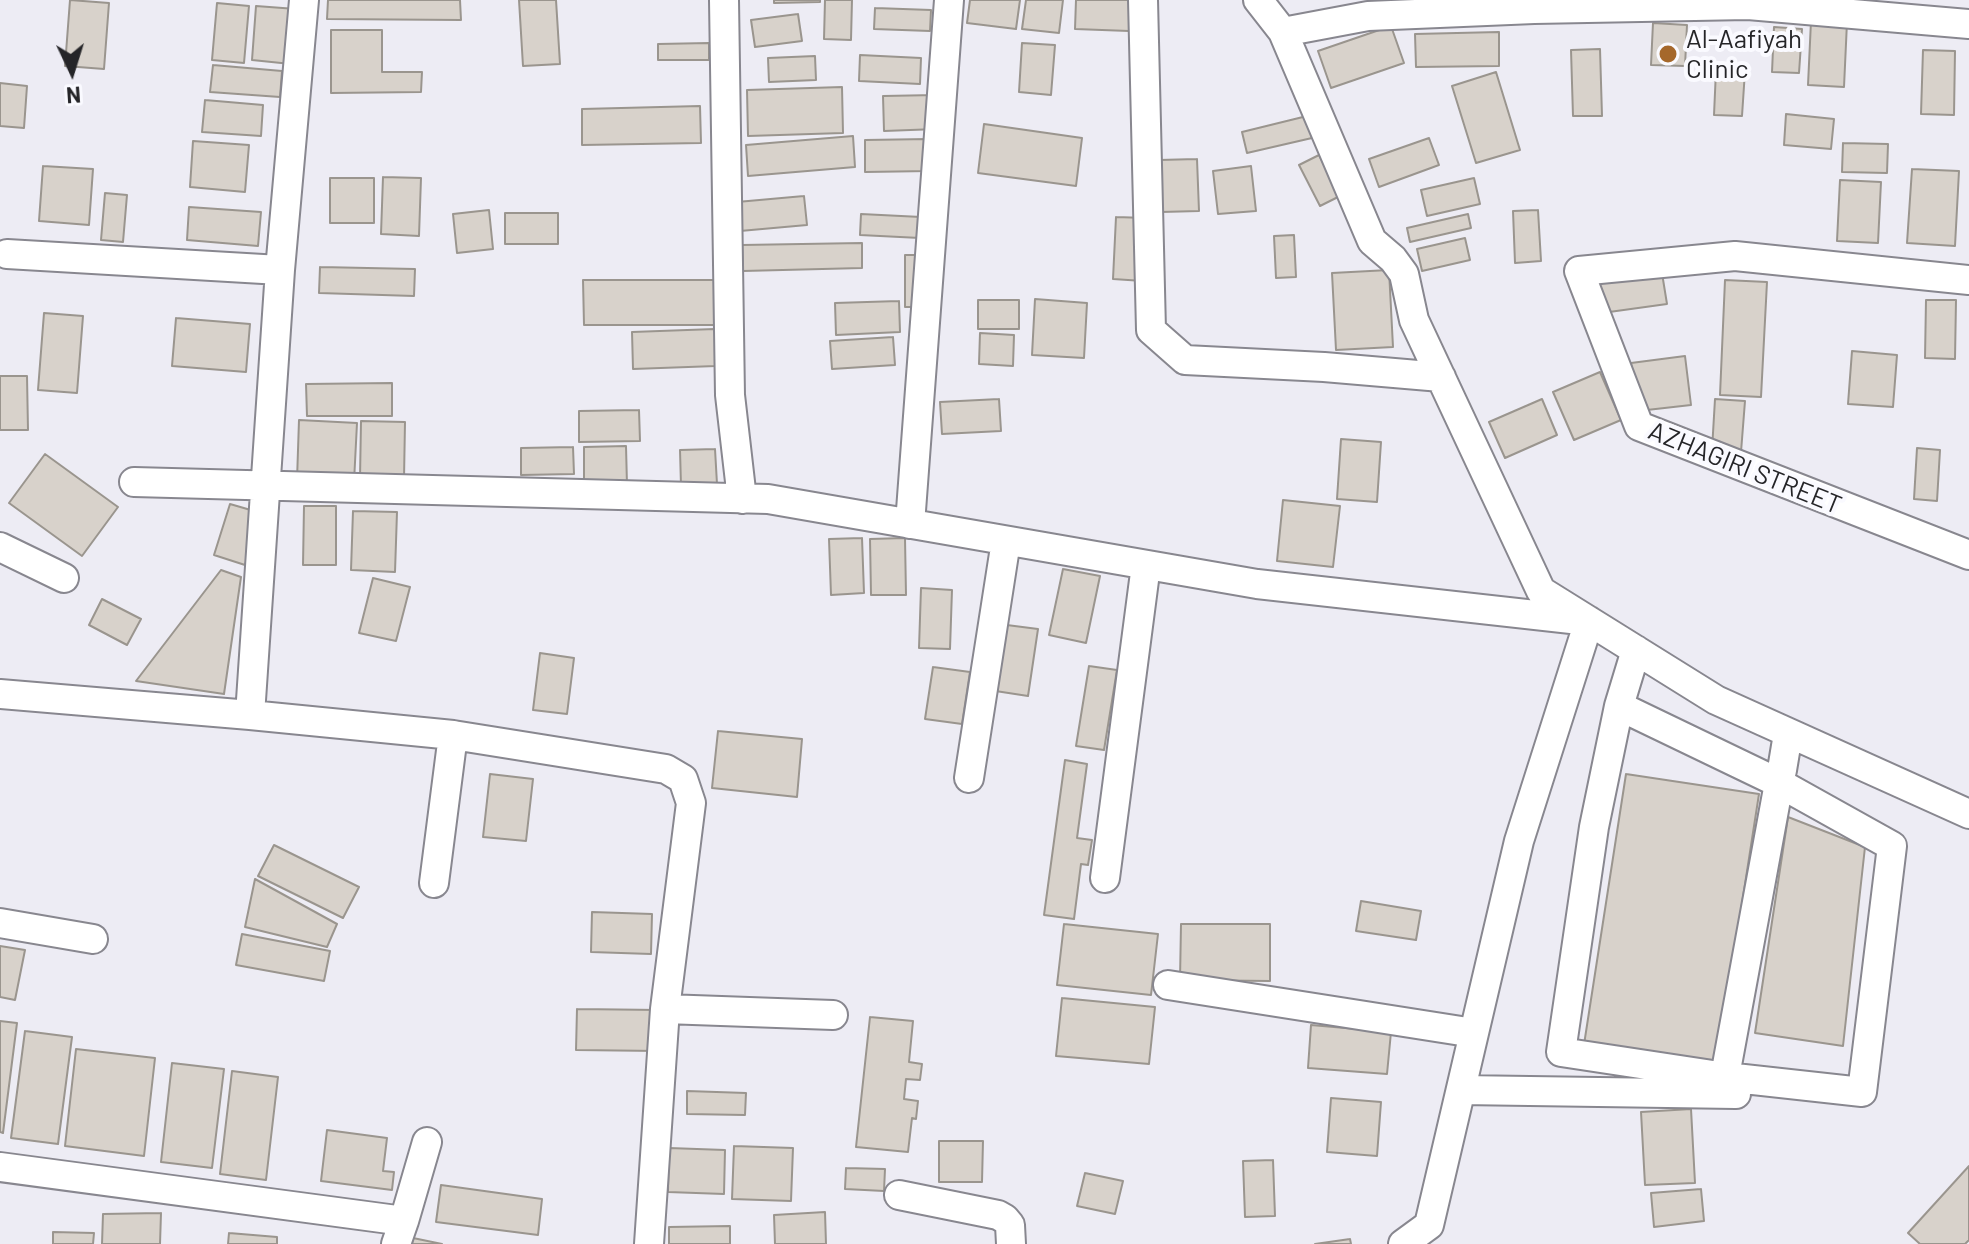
<!DOCTYPE html>
<style>
body{margin:0}
#map{position:relative;width:1969px;height:1244px;overflow:hidden;background:#edecf4;font-family:Barlow,sans-serif}
canvas{display:block}
.north{position:absolute;left:32px;top:32px;width:80px;height:80px;-webkit-text-stroke:6px #fafaff;paint-order:stroke;rotate:176deg;font-size:22px;font-weight:700;line-height:32px;text-align:center;color:#252528}
.north::after{content:'';display:block;margin:auto;width:28px;height:36px;background:#252528;clip-path:polygon(50% 0,100% 100%,50% 72%,0 100%)}
</style>
<div id="map">
<canvas width="1969" height="1244"></canvas>
<div class="north">N</div>
</div>
<script>
const context = document.querySelector('canvas').getContext('2d');
context.lineJoin = 'round';
function fill(path, color) {
  context.fillStyle = color;
  context.fill(path, 'evenodd');
}
function toPath(rows) {
  const path = new Path2D();
  for (const r of rows) {
    path.moveTo(r[0], r[1]);
    for (let i = 2; i < r.length; i += 2) path.lineTo(r[i], r[i + 1]);
  }
  return path;
}
function trace(path, color, width, dash) {
  context.strokeStyle = color;
  context.lineWidth = width;
  context.lineCap = dash ? 'butt' : 'round';
  context.setLineDash(dash || []);
  context.stroke(path);
}
function write(font, color, halo, rows, align = 'center') {
  context.font = font + ' Barlow,sans-serif';
  context.lineWidth = 8;
  context.setLineDash([]);
  context.textBaseline = 'middle';
  context.strokeStyle = halo;
  context.fillStyle = color;
  for (const [text, x, y, turn = 0] of rows) {
    context.save();
    context.translate(x, y);
    context.rotate((+turn || 0) * Math.PI / 180);
    context.textAlign = isNaN(turn) ? turn : align;
    if (halo) context.strokeText(text, 0, 0);
    context.fillText(text, 0, 0);
    context.restore();
  }
}
const building = toPath([
 [70,0,109,3,104,69,65,66,70,0],
 [328,0,460,0,461,20,327,19,328,0],
 [519,0,556,0,560,64,523,66,519,0],
 [774,0,820,0,820,2,774,3,774,0],
 [825,0,852,0,851,40,824,39,825,0],
 [970,0,1020,0,1016,29,967,23,970,0],
 [1026,0,1063,0,1059,33,1022,29,1026,0],
 [1076,0,1131,0,1129,31,1075,29,1076,0],
 [217,3,249,6,244,63,212,60,217,3],
 [256,6,296,9,291,64,252,60,256,6],
 [875,8,931,10,930,31,874,29,875,8],
 [798,14,802,41,755,47,751,20,798,14],
 [1811,21,1847,22,1844,87,1808,85,1811,21],
 [1653,23,1687,25,1685,66,1651,65,1653,23],
 [1391,26,1404,63,1331,88,1318,51,1391,26],
 [1774,27,1802,29,1799,73,1772,72,1774,27],
 [331,30,382,30,382,72,422,72,421,92,331,93,331,30],
 [1499,32,1499,66,1416,67,1415,34,1499,32],
 [709,43,709,60,658,60,658,44,709,43],
 [1022,43,1055,45,1051,95,1019,92,1022,43],
 [1600,49,1602,116,1573,116,1571,50,1600,49],
 [1923,50,1955,51,1954,115,1921,114,1923,50],
 [860,55,921,58,920,84,859,81,860,55],
 [815,56,816,80,769,82,768,58,815,56],
 [213,65,282,71,280,97,210,92,213,65],
 [1716,70,1745,71,1742,116,1714,115,1716,70],
 [1496,72,1520,150,1476,163,1452,86,1496,72],
 [0,83,27,86,24,128,0,126,0,83],
 [842,87,843,133,748,136,747,90,842,87],
 [936,95,937,129,884,131,883,96,936,95],
 [205,100,263,105,261,136,202,132,205,100],
 [700,106,701,143,582,145,582,109,700,106],
 [1786,114,1834,119,1831,149,1784,145,1786,114],
 [1307,116,1312,138,1247,153,1242,132,1307,116],
 [984,124,1082,138,1076,186,978,173,984,124],
 [853,136,855,167,748,176,746,145,853,136],
 [1429,138,1439,165,1379,187,1369,159,1429,138],
 [929,139,929,171,865,172,865,140,929,139],
 [193,141,249,145,245,192,190,187,193,141],
 [1843,143,1888,144,1887,173,1842,172,1843,143],
 [1319,155,1340,196,1320,206,1299,165,1319,155],
 [1197,159,1199,211,1161,212,1159,160,1197,159],
 [43,166,93,169,89,225,39,221,43,166],
 [1251,166,1256,211,1218,214,1213,171,1251,166],
 [1912,169,1959,171,1955,246,1907,243,1912,169],
 [383,177,421,178,419,236,381,234,383,177],
 [330,178,374,178,374,223,330,223,330,178],
 [1474,178,1480,204,1427,216,1421,190,1474,178],
 [1840,180,1881,182,1878,243,1837,241,1840,180],
 [105,193,127,195,123,242,101,240,105,193],
 [804,196,807,225,740,231,737,202,804,196],
 [189,207,261,212,258,246,187,240,189,207],
 [489,210,493,249,457,253,453,214,489,210],
 [1538,210,1541,261,1515,263,1513,211,1538,210],
 [505,213,558,213,558,244,505,244,505,213],
 [861,214,921,217,920,238,860,235,861,214],
 [1468,214,1471,228,1410,242,1407,228,1468,214],
 [1116,217,1146,218,1143,281,1113,279,1116,217],
 [1294,235,1296,277,1276,278,1274,236,1294,235],
 [1465,238,1470,260,1422,271,1417,249,1465,238],
 [862,243,862,268,743,271,742,245,862,243],
 [905,255,922,255,922,307,905,307,905,255],
 [320,267,415,269,414,296,319,293,320,267],
 [1661,267,1667,304,1602,313,1596,276,1661,267],
 [1389,270,1393,347,1336,350,1332,273,1389,270],
 [583,280,717,280,717,325,584,325,583,280],
 [1725,280,1767,282,1761,397,1720,395,1725,280],
 [1035,299,1087,303,1084,358,1032,355,1035,299],
 [978,300,1019,300,1019,329,978,329,978,300],
 [1926,300,1956,300,1955,359,1925,358,1926,300],
 [899,301,900,332,836,335,835,303,899,301],
 [44,313,83,316,77,393,38,390,44,313],
 [176,318,250,324,246,372,172,366,176,318],
 [715,329,716,366,633,369,632,332,715,329],
 [980,333,1014,335,1013,366,979,364,980,333],
 [893,337,895,365,832,369,830,341,893,337],
 [1852,351,1897,355,1893,407,1848,404,1852,351],
 [1685,356,1691,405,1638,411,1631,363,1685,356],
 [1600,372,1621,420,1574,440,1553,392,1600,372],
 [0,376,27,376,28,430,0,430,0,376],
 [392,383,392,416,307,416,306,384,392,383],
 [999,399,1001,431,942,434,940,402,999,399],
 [1542,399,1557,435,1505,458,1489,422,1542,399],
 [1715,399,1745,401,1741,452,1712,450,1715,399],
 [639,410,640,441,579,442,579,411,639,410],
 [299,420,357,423,354,482,297,480,299,420],
 [361,421,405,422,404,479,360,478,361,421],
 [1341,439,1381,442,1377,502,1337,499,1341,439],
 [626,446,627,485,584,485,584,447,626,446],
 [573,447,574,474,521,475,521,448,573,447],
 [1917,448,1940,450,1937,501,1914,499,1917,448],
 [715,449,717,484,681,486,680,450,715,449],
 [45,454,118,507,82,556,9,503,45,454],
 [1283,500,1340,506,1333,567,1277,561,1283,500],
 [230,504,261,513,245,565,214,555,230,504],
 [304,506,336,506,336,565,303,565,304,506],
 [353,511,397,512,395,572,351,570,353,511],
 [862,538,864,593,831,595,829,539,862,538],
 [905,538,906,595,871,595,870,539,905,538],
 [1063,569,1100,576,1086,643,1049,635,1063,569],
 [221,570,241,577,224,694,136,681,221,570],
 [373,578,410,587,396,641,359,633,373,578],
 [921,588,952,590,950,649,919,648,921,588],
 [102,599,141,619,127,645,89,625,102,599],
 [999,624,1038,629,1028,696,989,690,999,624],
 [540,653,574,658,567,714,533,710,540,653],
 [1089,666,1117,670,1104,750,1076,746,1089,666],
 [933,667,970,672,962,724,925,719,933,667],
 [718,731,802,739,797,797,712,788,718,731],
 [1065,760,1087,764,1077,838,1092,840,1088,865,1081,864,1074,919,1044,915,1065,760],
 [490,774,533,779,526,841,483,837,490,774],
 [1626,774,1759,794,1716,1071,1583,1051,1626,774],
 [1788,817,1865,847,1843,1046,1755,1033,1788,817],
 [274,845,359,887,343,918,258,876,274,845],
 [255,879,337,924,327,947,245,927,255,879],
 [1361,901,1421,911,1416,940,1356,931,1361,901],
 [592,912,652,914,651,954,591,952,592,912],
 [1064,924,1158,934,1151,995,1057,985,1064,924],
 [1181,924,1270,924,1270,981,1180,980,1181,924],
 [242,934,330,951,324,981,236,965,242,934],
 [0,946,25,950,15,1000,0,997,0,946],
 [1062,998,1155,1007,1149,1064,1056,1056,1062,998],
 [577,1009,659,1010,658,1051,576,1050,577,1009],
 [870,1017,913,1021,909,1062,922,1064,920,1080,906,1079,904,1099,918,1101,916,1119,912,1118,908,1152,856,1147,870,1017],
 [0,1021,17,1023,3,1133,0,1132,0,1021],
 [1311,1025,1391,1032,1387,1074,1308,1068,1311,1025],
 [25,1031,72,1037,58,1144,11,1138,25,1031],
 [76,1049,155,1058,144,1156,65,1146,76,1049],
 [172,1063,224,1069,212,1168,161,1162,172,1063],
 [232,1071,278,1077,266,1180,220,1174,232,1071],
 [687,1091,746,1093,745,1115,687,1114,687,1091],
 [1331,1098,1381,1102,1377,1156,1327,1152,1331,1098],
 [1691,1109,1695,1183,1645,1185,1641,1112,1691,1109],
 [327,1130,387,1138,383,1171,394,1172,392,1190,321,1181,327,1130],
 [939,1141,983,1141,982,1182,939,1182,939,1141],
 [734,1146,793,1148,791,1201,732,1199,734,1146],
 [669,1148,725,1150,724,1194,668,1192,669,1148],
 [1273,1160,1275,1216,1245,1217,1243,1161,1273,1160],
 [1969,1166,1969,1240,1965,1244,1920,1244,1908,1233,1969,1166],
 [846,1168,885,1169,884,1191,845,1189,846,1168],
 [1085,1173,1123,1181,1115,1214,1077,1206,1085,1173],
 [441,1185,542,1199,538,1235,436,1222,441,1185],
 [1701,1189,1704,1221,1654,1227,1651,1193,1701,1189],
 [825,1212,826,1244,775,1244,774,1215,825,1212],
 [161,1213,160,1244,102,1244,103,1214,161,1213],
 [730,1226,730,1244,669,1244,669,1227,730,1226],
 [53,1232,94,1233,93,1244,53,1244,53,1232],
 [229,1233,277,1237,277,1244,228,1244,229,1233],
 [413,1238,442,1244,412,1244,413,1238],
 [1350,1239,1351,1244,1315,1244,1350,1239]
]);
const minor = toPath([
 [304,0,280,270,250,715,453,735,666,769,683,779,691,803,665,1009,649,1244],
 [724,0,730,395,742,499],
 [1143,0,1151,330,1185,360,1324,367,1441,377],
 [1258,0,1283,32,1372,241,1393,259,1404,274,1414,320,1541,591,1716,700,1969,814],
 [1283,32,1368,16,1534,9,1748,5,1969,24],
 [7,254,280,270],
 [1969,280,1735,256,1579,271,1639,426,1969,555],
 [134,482,768,499,1257,584,1589,621,1519,841,1429,1225,1403,1244],
 [910,524,949,0],
 [0,547,64,578],
 [0,694,250,715],
 [1619,706,1636,650],
 [969,778,1006,541],
 [1105,878,1146,565],
 [434,883,453,735],
 [0,923,93,939],
 [1168,985,1474,1033],
 [665,1009,833,1015],
 [1726,1077,1862,1092,1892,846,1779,783,1619,706,1594,827,1561,1052,1726,1077,1727,1065,1779,783,1782,770,1788,734],
 [1461,1090,1736,1094],
 [0,1167,404,1221,396,1244],
 [899,1195,998,1215,1005,1219,1010,1225,1011,1244],
 [404,1221,427,1142]
]);
const markers = [
 [1668,54,10,"#a5682b"]
];
const poiNames = [
 ["Al-Aafiyah",1686,39],
 ["Clinic",1686,69]
];
const streetNames = [
 ["AZHAGIRI STREET",1745,468,22]
];
fill(building, '#d8d2cb');
trace(building, '#9a958e', 2);
trace(minor, '#88878f', 32);
trace(minor, '#fff', 28);
for (const [x, y, r, color] of markers) {
  const dot = new Path2D();
  dot.arc(x, y, r, 0, 2 * Math.PI);
  context.fillStyle = color;
  context.fill(dot);
  trace(dot, '#fafaff', 3);
}
write('26px', '#252528', '#fafaff', poiNames, 'left');
write('26px', '#252528', '#fafaff', streetNames);
</script>
